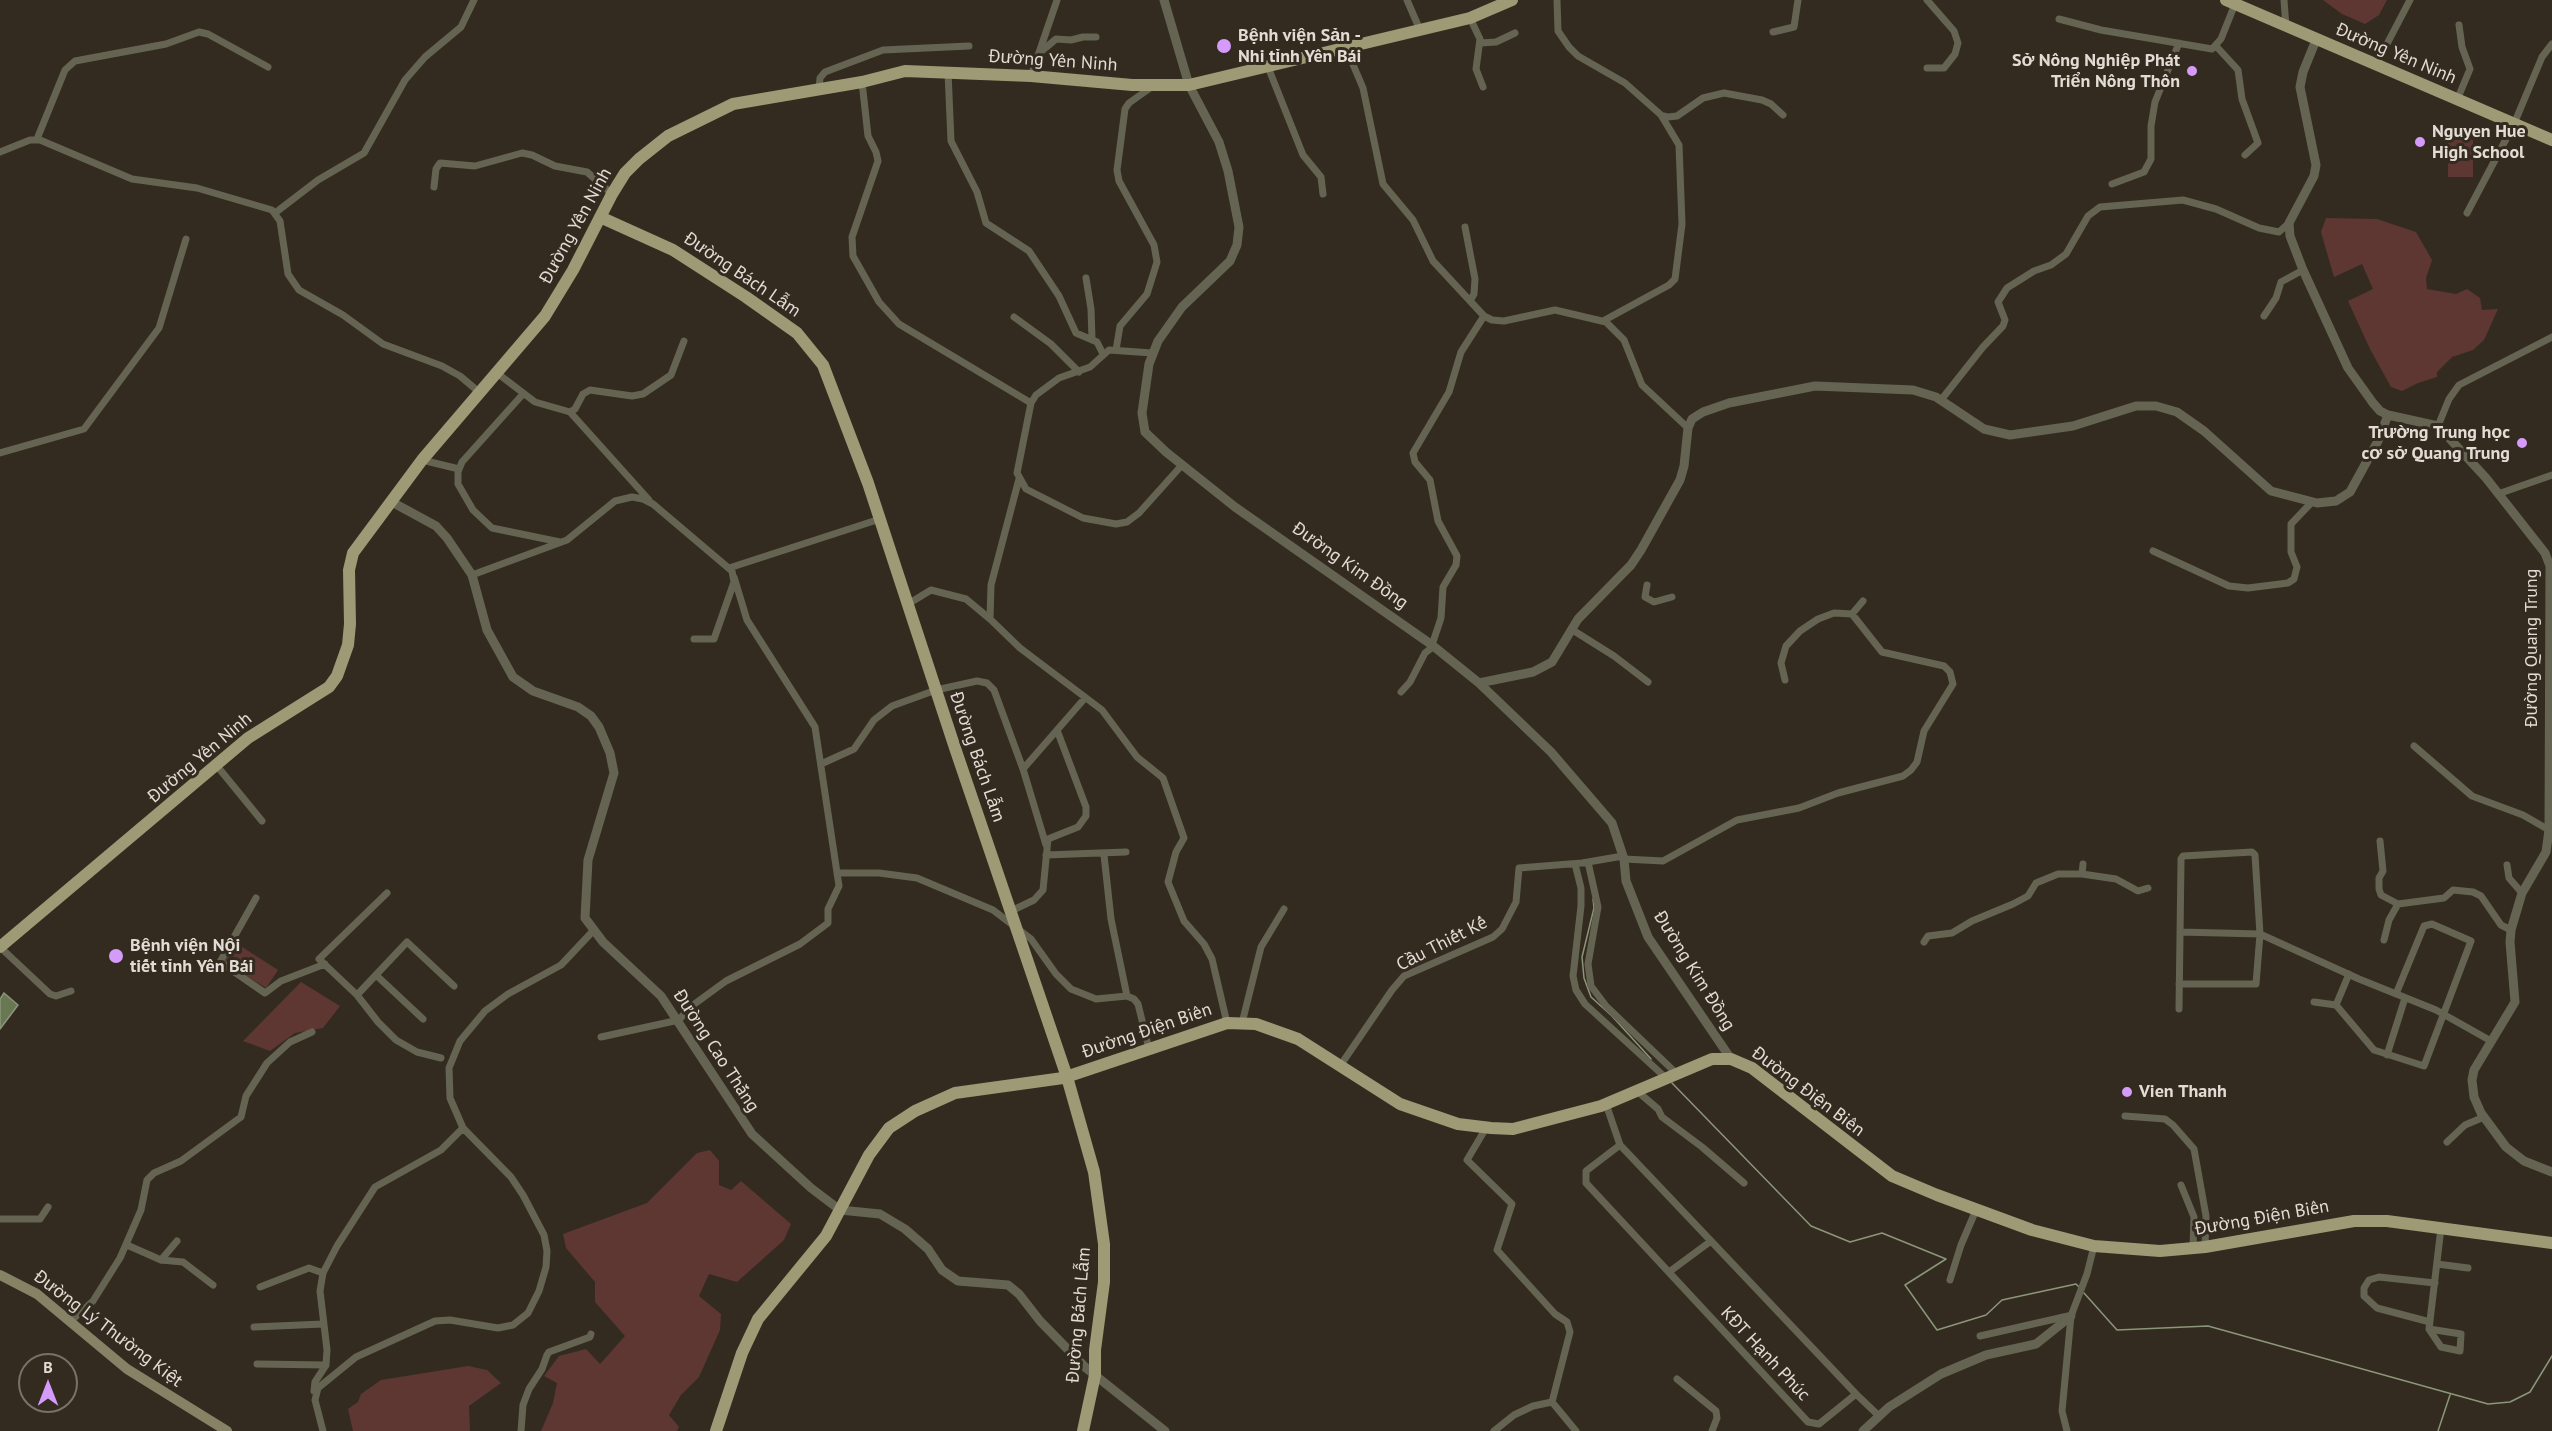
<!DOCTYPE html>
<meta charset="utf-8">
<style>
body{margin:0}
#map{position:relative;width:2552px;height:1431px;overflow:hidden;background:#332b1f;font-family:"PT Sans",sans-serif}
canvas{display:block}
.north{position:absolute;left:18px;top:1353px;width:60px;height:60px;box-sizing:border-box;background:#332b1f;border:2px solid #797268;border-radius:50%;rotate:0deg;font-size:16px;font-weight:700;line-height:24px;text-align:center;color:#e2dcd5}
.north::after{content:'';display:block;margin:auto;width:21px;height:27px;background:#d59bfa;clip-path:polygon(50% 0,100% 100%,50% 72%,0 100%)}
</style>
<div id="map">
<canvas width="2552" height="1431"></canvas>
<div class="north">B</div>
</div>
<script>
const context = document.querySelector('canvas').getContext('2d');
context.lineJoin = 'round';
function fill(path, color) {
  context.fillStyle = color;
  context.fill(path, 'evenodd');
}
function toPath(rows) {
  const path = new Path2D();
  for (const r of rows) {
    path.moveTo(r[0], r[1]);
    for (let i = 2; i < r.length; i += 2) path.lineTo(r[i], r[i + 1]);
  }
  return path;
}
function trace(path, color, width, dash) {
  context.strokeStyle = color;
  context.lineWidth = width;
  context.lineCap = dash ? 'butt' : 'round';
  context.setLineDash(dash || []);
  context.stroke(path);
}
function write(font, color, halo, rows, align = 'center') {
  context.font = font + ' "PT Sans",sans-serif';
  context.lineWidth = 6;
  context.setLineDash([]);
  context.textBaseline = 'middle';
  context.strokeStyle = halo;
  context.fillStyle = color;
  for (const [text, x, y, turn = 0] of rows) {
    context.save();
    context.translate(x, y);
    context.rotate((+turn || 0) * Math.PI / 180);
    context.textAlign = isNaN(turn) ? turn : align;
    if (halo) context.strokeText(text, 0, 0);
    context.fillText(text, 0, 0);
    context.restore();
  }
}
const green = toPath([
 [2323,0,2387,0,2379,15,2365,24,2342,14],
 [2448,140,2473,140,2473,177,2448,177],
 [2326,218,2377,219,2416,232,2432,260,2426,278,2427,289,2456,294,2467,289,2480,298,2482,310,2498,309,2484,340,2473,350,2452,357,2437,372,2437,377,2418,383,2402,391,2391,387,2370,349,2348,301,2373,289,2362,264,2334,277,2321,232],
 [236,943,278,970,266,988,224,962],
 [301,982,340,1006,323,1028,295,1033,270,1051,243,1041],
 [710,1150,719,1161,719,1185,731,1190,741,1181,791,1224,784,1240,737,1282,709,1274,699,1296,721,1314,720,1330,699,1377,681,1395,669,1415,679,1427,677,1431,541,1431,553,1403,557,1383,544,1376,559,1356,586,1349,600,1364,625,1336,595,1302,595,1282,566,1248,563,1234,647,1203,697,1153],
 [468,1366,487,1370,501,1383,469,1406,470,1431,353,1431,348,1409,358,1402,361,1394,381,1380]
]);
const water = toPath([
 [4,993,18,1005,0,1029,0,999,4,993]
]);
const stream = toPath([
 [1593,899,1594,908,1582,957,1584,978,1591,997,1612,1016,1651,1059],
 [1672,1083,1811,1226,1850,1242,1882,1233,1946,1259,1905,1285,1937,1330,1986,1315,2002,1300,2076,1284,2079,1287],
 [2084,1293,2117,1330,2208,1326,2488,1404,2510,1402,2530,1392,2552,1356],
 [2438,1431,2450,1395]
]);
const minor = toPath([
 [1407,0,1420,30],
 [1557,0,1558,31,1569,47,1578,56,1625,83,1661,115,1668,117,1677,116,1703,98,1724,93,1762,100,1771,104,1783,115],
 [1927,0,1954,31,1958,43,1955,54,1944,68,1927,68],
 [2284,0,2286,27],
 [1470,18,1480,39,1476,69,1483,87],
 [2059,19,2101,30,2212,49,2221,39,2235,4],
 [1773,32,1794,27,1798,0],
 [1481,43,1496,42,1515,33],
 [2216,46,2238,70,2242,99,2258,143,2245,155],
 [1346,48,1363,88,1383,184,1413,220,1433,261,1484,316,1492,320,1504,321,1555,310,1606,322,1624,340,1642,385,1688,428],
 [1043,50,1056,39,1071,40,1083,37,1096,37],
 [2376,65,2410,0],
 [1268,67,1303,155,1321,177,1323,194],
 [948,72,951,141,977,192,986,223,1029,251,1059,296,1076,333,1097,342,1103,354],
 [1031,76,1057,0],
 [862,82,868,136,876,152,878,161,852,237,853,256,879,302,899,324,1031,403],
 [819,88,820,78,825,72,883,50,969,46],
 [2457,100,2470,69,2462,47,2459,25],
 [37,139,65,70,75,61,166,44,199,32,208,34,268,67],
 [0,152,30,140,40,140,132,179,197,188,272,210,280,221,288,274,299,290,343,315,383,344,442,366,460,376,479,392],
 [2112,184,2144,172,2151,159,2151,126,2155,102,2179,43],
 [434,187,436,169,440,163,475,166,522,153,532,155,555,166,587,172,612,194],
 [275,213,318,180,364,153,405,80,425,57,461,27,474,0],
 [2467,213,2514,124,2542,57,2552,44],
 [1465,227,1475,279,1474,294,1470,301],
 [1086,278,1091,309,1092,339],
 [2264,316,2276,298,2281,282,2303,270],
 [1014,317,1051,344,1079,372],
 [1603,321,1669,285,1675,279,1682,224,1679,145,1661,115],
 [1116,350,1120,326,1147,294,1157,262,1154,245,1119,181,1117,170,1125,109,1129,103,1153,86],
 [1152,353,1109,350,1090,367,1059,378,1036,395,1031,403,1017,473,1026,489,1083,518,1116,524,1127,522,1139,513,1182,465],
 [497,373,535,402,570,412,575,409,583,394,590,390,632,396,643,394,671,375,684,341],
 [523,394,462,462,458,472,458,484,473,510,492,528,560,542],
 [1941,400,1983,347,2003,326,2005,320,1998,302,2007,288,2034,271,2051,265,2066,254,2088,216,2100,207,2183,200,2216,209,2259,228,2279,232,2289,223],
 [570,412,649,500],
 [2438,426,2449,399,2459,385,2552,337],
 [0,453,84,429,159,328,186,239],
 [422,460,459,469],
 [2498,494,2552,475],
 [2153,551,2229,586,2248,588,2288,583,2294,579,2297,567,2291,552,2291,524,2311,503],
 [729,568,880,519],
 [472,575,567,540,615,501,632,497,643,499,653,504,732,571,734,582,714,639,694,639],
 [1647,585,1645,597,1654,602,1672,597],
 [908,604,931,590,966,599,990,619,1020,648,1102,710,1137,757,1163,778,1184,838,1176,852,1168,882,1184,921,1204,944,1212,959,1227,1023],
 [1852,614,1863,601],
 [990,619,991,585,1019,479],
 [1571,629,1614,656,1648,682],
 [1432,645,1441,618,1443,587,1456,565,1457,556,1438,521,1430,480,1415,462,1413,453,1449,392,1461,352,1484,316],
 [1401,692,1410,682,1425,653,1434,646],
 [2414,746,2472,796,2523,815,2549,830],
 [821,764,854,749,874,720,892,706,936,690,977,681,987,683,994,690,1023,769],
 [217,766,262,821],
 [2380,841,2383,871,2379,878,2379,889,2381,895,2398,904],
 [1046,845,1023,769,1085,698],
 [1046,855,1126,852],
 [1104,855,1111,919,1127,996],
 [1624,859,1663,861,1737,820,1799,808,1838,793,1903,776,1911,770,1917,762,1924,731,1953,684,1950,672,1944,666,1882,652,1852,614,1834,613,1818,619,1800,631,1786,646,1781,663,1785,680],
 [1588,862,1598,907,1588,964,1591,986,1606,1006,1677,1074],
 [1575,864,1581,888,1581,906,1573,976,1576,990,1585,1004,1666,1078],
 [2507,865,2509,878,2522,893],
 [838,873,879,873,917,878,993,910,1031,939,1056,974,1071,989,1096,999,1127,996,1134,999,1138,1004,1149,1049],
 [2082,874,2083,864],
 [387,893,319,959,357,995,378,1022,396,1040,417,1052,441,1058],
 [256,898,220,962,265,993,281,981,325,964],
 [1011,911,1034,900,1043,890,1048,839,1078,827,1086,816,1086,807,1057,730],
 [2180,932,2260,934,2359,979,2436,1010,2491,1041],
 [2384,940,2389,920,2398,904,2444,898,2453,890,2473,892,2481,896,2501,925,2511,930],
 [1924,942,1928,936,1952,933,1972,921,2013,904,2028,896,2036,883,2058,874,2082,874,2116,879,2138,891,2148,888],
 [0,947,50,994,56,996,71,991],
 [376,975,423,1019],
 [357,995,407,942,454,986],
 [2314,1002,2336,1005,2374,1050,2424,1066,2471,941,2432,924,2424,926,2396,994],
 [2336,1005,2349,974],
 [2179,1009,2181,862,2181,859,2183,856,2252,852,2255,855,2260,934,2256,984,2179,984],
 [1242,1023,1261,947,1284,909],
 [601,1037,679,1020,689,1008,726,981,800,944,828,923,828,909,839,886,815,727,747,620,734,577],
 [2387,1055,2405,998],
 [1340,1066,1392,990,1404,976,1493,937,1502,929,1516,902,1519,868,1582,863,1623,856],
 [1637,1091,1658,1109,1662,1117,1702,1147,1744,1183],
 [1606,1104,1620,1145,1856,1394,1819,1424,1808,1422,1586,1183,1586,1171,1620,1145],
 [2125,1116,2165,1119,2173,1125,2194,1149,2206,1216,2205,1247],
 [1486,1128,1467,1160,1512,1204,1497,1250,1555,1314,1567,1322,1570,1332,1552,1402,1533,1406,1514,1415,1494,1431],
 [2447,1142,2465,1125,2484,1117],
 [2181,1185,2194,1217,2193,1248],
 [0,1219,40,1219,48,1207],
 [127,1245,161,1260,183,1262,213,1285],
 [161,1260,177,1241],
 [2437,1264,2468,1268],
 [1669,1272,1711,1241],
 [1950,1280,1961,1245,1976,1210],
 [260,1287,309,1268,323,1273],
 [71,1321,93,1301,120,1258,141,1210,147,1180,154,1173,181,1161,241,1117,246,1096,267,1063,290,1042,312,1032],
 [2430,1322,2377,1308,2364,1296,2364,1288,2369,1280,2379,1277,2435,1283],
 [254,1327,323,1324],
 [2429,1329,2461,1334,2460,1351,2441,1347,2429,1329,2441,1228],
 [1980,1336,2068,1316],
 [257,1364,326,1365],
 [1677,1379,1716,1411,1717,1418,1712,1431],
 [314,1391,315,1382,326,1365,327,1350,320,1291,323,1273,337,1246,375,1187,441,1150,463,1128],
 [1856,1394,1879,1416],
 [1552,1402,1576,1431],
 [323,1431,315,1400,318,1388,356,1357,435,1321,450,1320,498,1328,513,1325,528,1313,539,1291,546,1267,547,1251,544,1235,523,1195,511,1177,463,1128,450,1098,449,1068,460,1041,485,1011,508,994,561,965,593,931],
 [521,1431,523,1405,529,1389,542,1369,547,1355,549,1352,590,1337,591,1334],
 [2067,1431,2062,1411,2071,1316,2087,1274,2094,1246]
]);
const tertiary = toPath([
 [1164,0,1189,85,1219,142,1228,171,1239,227,1237,245,1230,261,1182,307,1158,341,1149,364,1142,413,1145,432,1166,452,1235,507,1432,645,1479,683,1551,752,1612,823,1624,859,1626,881,1648,937,1731,1059],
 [2316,40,2303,72,2300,87,2316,165,2314,176,2289,223,2290,236,2303,270,2348,368,2373,403,2380,411,2388,415,2438,426,2486,478,2545,553,2550,566,2549,830,2546,852,2522,893,2511,930,2510,942,2515,1002,2474,1070,2472,1080,2474,1097,2481,1113,2506,1147,2524,1161,2552,1172],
 [390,501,436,526,447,538,472,575,487,630,513,677,533,691,578,707,591,716,599,727,610,753,614,773,588,860,585,918,603,942,661,996,752,1134,811,1188,840,1210,880,1214,905,1229,928,1249,942,1270,958,1281,1008,1285,1019,1294,1040,1321,1086,1368,1165,1431],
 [1479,683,1533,672,1552,662,1578,619,1631,565,1641,550,1680,480,1684,466,1688,428,1692,419,1703,412,1729,403,1815,386,1913,390,1936,397,1984,429,2010,435,2073,426,2136,406,2156,406,2177,412,2204,431,2271,491,2317,503,2336,501,2350,492,2378,441,2388,415],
 [1863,1431,1889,1407,1941,1374,1986,1355,2036,1344,2071,1316]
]);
const secondary = toPath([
 [0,1275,37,1294,127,1369,227,1431]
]);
const primary = toPath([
 [2226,0,2552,140],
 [600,217,673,250,746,297,797,333,823,365,868,483,955,748,1067,1077,1094,1172,1104,1244,1104,1282,1095,1350,1095,1375,1083,1431],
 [0,947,248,738,329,687,337,676,348,645,350,624,349,570,353,553,422,460,545,316,573,270,612,194,625,173,639,159,668,136,733,104,862,82,905,71,1031,76,1132,85,1189,85,1470,18,1512,0],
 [716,1431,742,1353,758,1319,826,1236,869,1155,889,1128,915,1111,955,1093,1063,1078,1227,1023,1256,1024,1298,1039,1400,1104,1458,1124,1491,1128,1513,1129,1601,1106,1712,1059,1731,1059,1752,1068,1892,1176,1937,1195,2032,1230,2094,1246,2160,1251,2205,1247,2354,1221,2387,1221,2552,1243]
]);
const markers = [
 [1224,46,8,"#d59bfa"],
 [2192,71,6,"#d59bfa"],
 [2420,142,6,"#d59bfa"],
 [2522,443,6,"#d59bfa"],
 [116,956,8,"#d59bfa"],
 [2127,1092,6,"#d59bfa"]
];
const poiNames = [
 ["Bệnh viện Sản -",1238,36],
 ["Nhi tỉnh Yên Bái",1238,57],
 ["Sở Nông Nghiệp Phát",2180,61,"right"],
 ["Triển Nông Thôn",2180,82,"right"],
 ["Nguyen Hue",2432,132],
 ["High School",2432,153],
 ["Trường Trung học",2510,433,"right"],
 ["cơ sở Quang Trung",2510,454,"right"],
 ["Bệnh viện Nội",130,946],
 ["tiết tỉnh Yên Bái",130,967],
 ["Vien Thanh",2139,1092]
];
const streetNames = [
 ["Đường Yên Ninh",2396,54,23],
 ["Đường Yên Ninh",1053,61,4],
 ["Đường Yên Ninh",576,226,-61],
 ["Đường Bách Lẫm",742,275,34],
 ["Đường Kim Đồng",1350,566,35],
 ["Đường Quang Trung",2532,648,-90],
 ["Đường Bách Lẫm",977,757,71],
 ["Đường Yên Ninh",200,758,-40],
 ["Cầu Thiết Kế",1442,944,-27],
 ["Đường Kim Đồng",1694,971,58],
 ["Đường Điện Biên",1147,1031,-19],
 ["Đường Cao Thắng",716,1051,57],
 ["Đường Điện Biên",1808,1092,37],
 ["Đường Điện Biên",2262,1218,-10],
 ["Đường Bách Lẫm",1079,1315,-85],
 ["Đường Lý Thường Kiệt",108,1329,37],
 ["KĐT Hạnh Phúc",1765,1354,47]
];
fill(green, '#5e3733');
fill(water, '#677852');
trace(water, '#8c9679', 1.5);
trace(stream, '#8c9679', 1.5);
trace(minor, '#656452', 7);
trace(tertiary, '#656452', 9);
trace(secondary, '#858266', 10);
trace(primary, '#9e9a75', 12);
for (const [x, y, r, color] of markers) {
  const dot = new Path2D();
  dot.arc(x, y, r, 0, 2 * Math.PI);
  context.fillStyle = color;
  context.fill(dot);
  trace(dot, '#332b1f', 2);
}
write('bold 18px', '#e2dcd5', '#332b1f', poiNames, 'left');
write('18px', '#e2dcd5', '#332b1f', streetNames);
</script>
